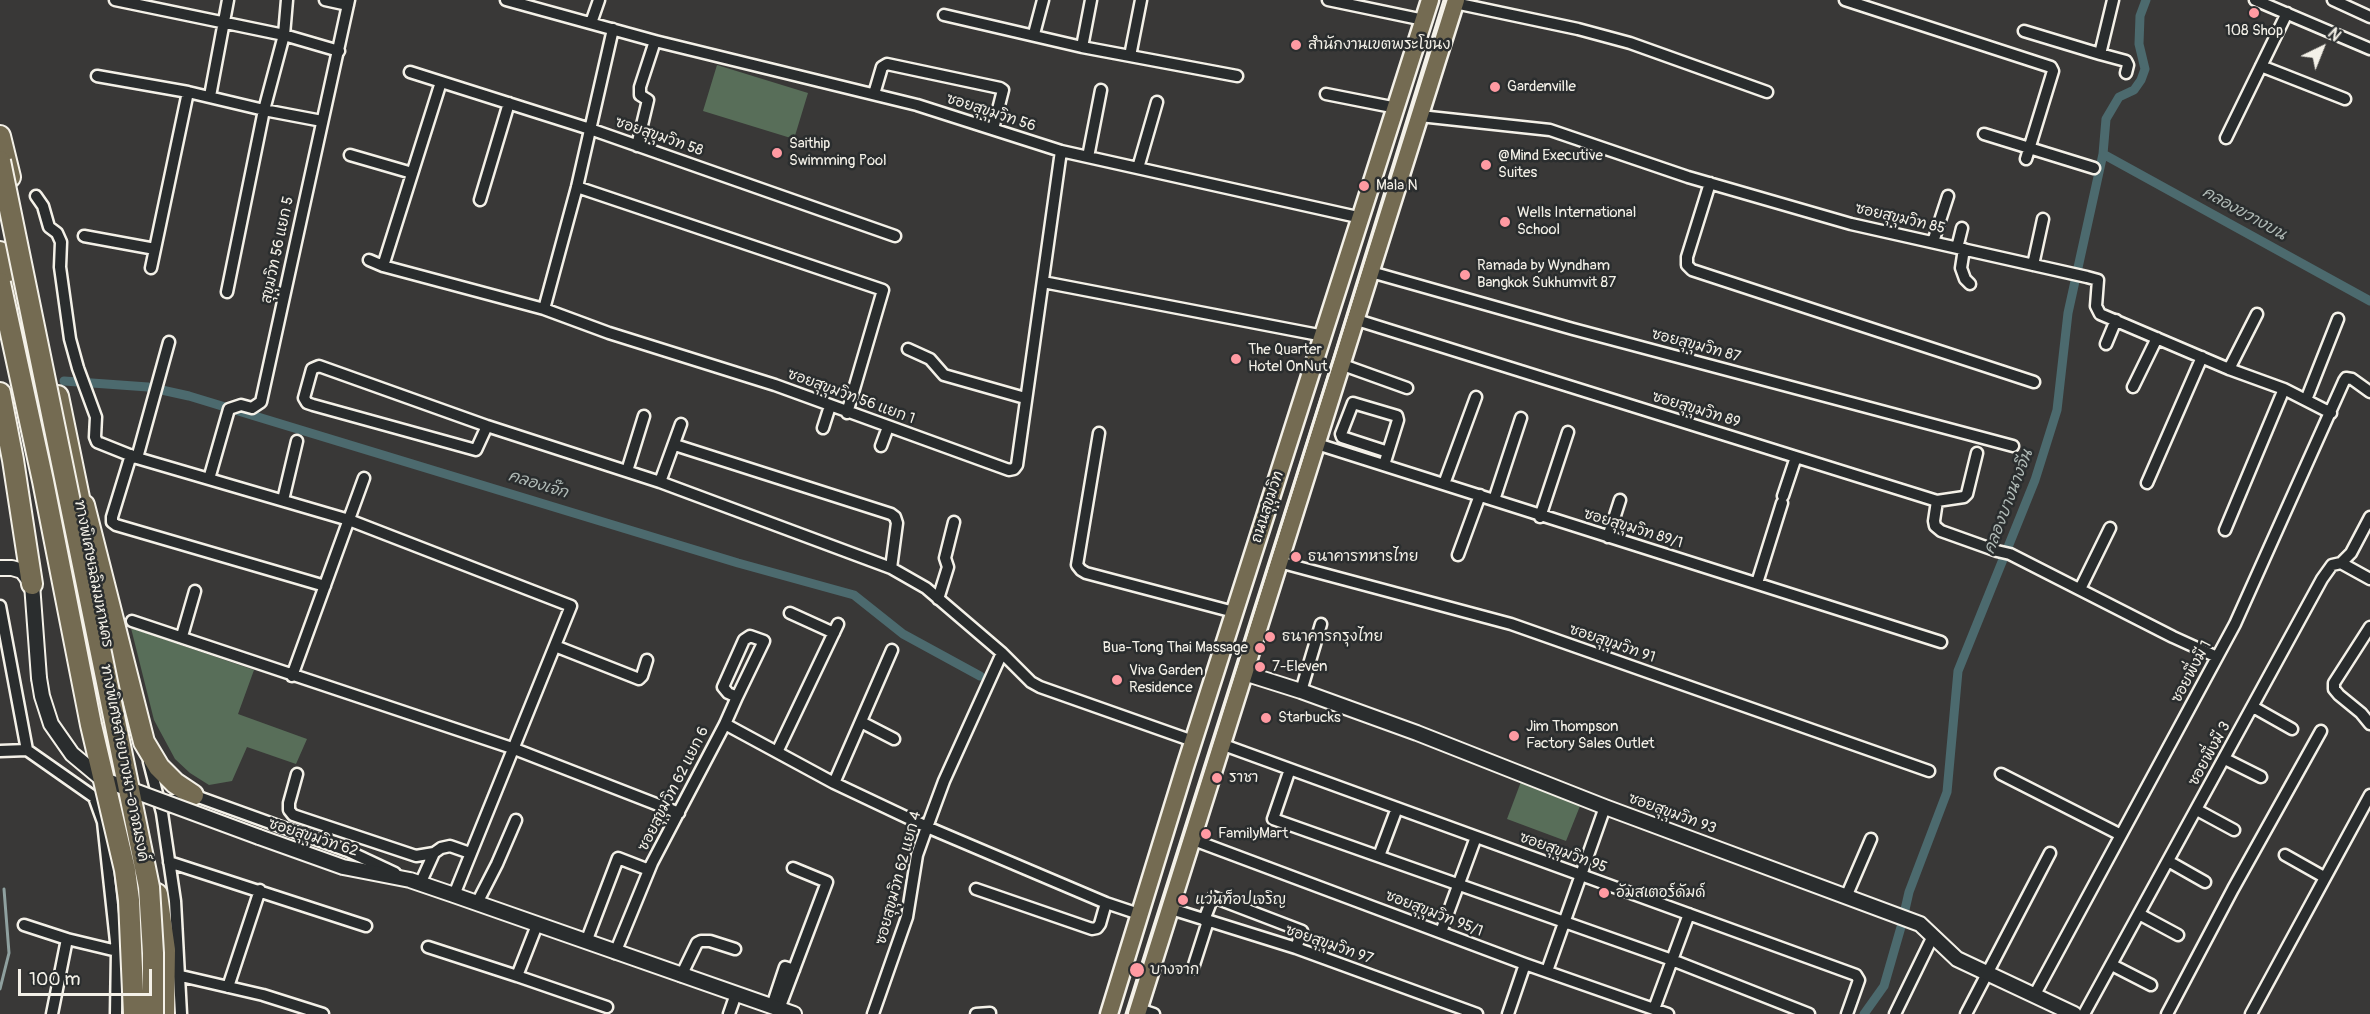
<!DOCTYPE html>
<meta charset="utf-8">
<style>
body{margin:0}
#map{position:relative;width:2370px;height:1014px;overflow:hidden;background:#393837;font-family:Pangolin,sans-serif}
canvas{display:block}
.north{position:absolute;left:2292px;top:18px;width:60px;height:60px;-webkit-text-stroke:4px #2a2d2e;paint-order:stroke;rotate:43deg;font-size:16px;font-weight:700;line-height:24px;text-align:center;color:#f4f1e8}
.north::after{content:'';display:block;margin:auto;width:21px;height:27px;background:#f4f1e8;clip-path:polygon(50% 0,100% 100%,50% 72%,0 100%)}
.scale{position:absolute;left:18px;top:969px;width:134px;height:27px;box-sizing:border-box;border:3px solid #f4f1e8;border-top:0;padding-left:8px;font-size:18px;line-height:21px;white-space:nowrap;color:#f4f1e8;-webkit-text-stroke:4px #2a2d2e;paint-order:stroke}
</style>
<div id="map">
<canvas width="2370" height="1014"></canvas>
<div class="north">N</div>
<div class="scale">100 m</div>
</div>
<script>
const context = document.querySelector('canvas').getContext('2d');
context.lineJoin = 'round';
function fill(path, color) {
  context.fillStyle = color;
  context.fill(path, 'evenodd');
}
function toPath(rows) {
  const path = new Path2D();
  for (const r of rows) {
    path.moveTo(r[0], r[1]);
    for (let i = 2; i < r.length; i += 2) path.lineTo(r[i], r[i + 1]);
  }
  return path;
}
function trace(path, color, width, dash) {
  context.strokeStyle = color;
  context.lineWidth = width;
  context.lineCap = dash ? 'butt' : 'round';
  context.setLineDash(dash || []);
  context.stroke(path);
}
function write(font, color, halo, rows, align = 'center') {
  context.font = font + ' Pangolin,"Playpen Sans Thai",sans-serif';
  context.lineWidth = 5;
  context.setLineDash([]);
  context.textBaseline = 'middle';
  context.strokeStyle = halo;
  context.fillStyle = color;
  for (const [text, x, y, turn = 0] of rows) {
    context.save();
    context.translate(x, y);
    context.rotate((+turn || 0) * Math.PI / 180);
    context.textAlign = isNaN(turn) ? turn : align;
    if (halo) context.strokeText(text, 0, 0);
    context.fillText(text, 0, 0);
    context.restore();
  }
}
const green = toPath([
 [717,65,808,93,794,139,703,111],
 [131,628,254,670,238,714,307,739,296,764,247,747,232,781,209,785,190,773,175,759,154,720],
 [1522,779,1582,801,1566,841,1507,819]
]);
const stream = toPath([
 [0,989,9,953,4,889]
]);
const canal = toPath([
 [2103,154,2370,301],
 [64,381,148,387,189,396,738,563,854,595,903,634,980,676],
 [1864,1014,1884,986,1901,927,1909,892,1947,792,1958,671,2035,480,2057,410,2068,313,2103,154,2106,119,2119,97,2134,90,2141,80,2145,69,2139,44,2140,16,2146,0]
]);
const minor = toPath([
 [115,0,284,35,339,51],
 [325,0,348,5],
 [506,0,655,41,917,105,1061,151,1362,218],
 [1328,0,1424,20],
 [1845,0,2051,67,2053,71,2026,159],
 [2255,0,2370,49],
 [2333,0,2370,17],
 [1455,3,1578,29,1630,43,1767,92],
 [944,15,1082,47,1237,76],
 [591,23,599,0],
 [2024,31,2100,54,2113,0],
 [1034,34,1043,0],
 [1082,47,1091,0],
 [2100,54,2126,61,2128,65,2126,73],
 [1130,56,1141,0],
 [2261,66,2345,99],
 [410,72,590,129,895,236],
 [97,76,188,92,264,110,322,121],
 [874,94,882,67,887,64,1000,88,1003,90,993,129],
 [1326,94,1397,108],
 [210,96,228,0],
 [1420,116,1550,130,1688,177,1851,224,2087,277,2098,280,2096,306,2100,314,2229,369,2284,389,2331,413],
 [1984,134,2094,168],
 [2226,138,2287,13],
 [637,146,648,100,640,95,640,87,655,41],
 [350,155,412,173],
 [1088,157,1101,90],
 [1138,168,1157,102],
 [1710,183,1687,257,1687,265,1692,270,2034,382],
 [577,187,883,290,847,413],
 [36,196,43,206,49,227,57,233,61,242,60,267,70,339,78,368,96,417,95,437,97,442,137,458,349,520,571,606,454,895],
 [480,200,509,103],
 [84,236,155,249],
 [1933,242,1948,196],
 [1957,248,1962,228],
 [1964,249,1961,268,1965,279,1970,284],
 [369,260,383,266,544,309,609,333,775,385,1009,470,1014,469,1017,465,1061,151],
 [2033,265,2043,219],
 [383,266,441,82],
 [151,268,188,92],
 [1371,272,1573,329,2013,446],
 [1043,282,1324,336],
 [227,292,264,110,284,35,287,0],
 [544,309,577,187,613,29],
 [1357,320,1937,501,1934,521,1935,526,1941,531,1997,551,2010,554,2173,637,2217,657],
 [2106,344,2116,320],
 [908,349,930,359,944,375,1025,398],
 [1343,365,1407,388],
 [2229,369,2257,314],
 [2133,387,2157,338],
 [2306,400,2338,319],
 [487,426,476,450,313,405,307,403,304,398,312,369,319,366,487,426,660,482,891,568,926,588,1002,653,1031,682,1040,687,1193,741],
 [823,428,830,406],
 [1099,433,1077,565,1081,570,1086,573,1234,612],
 [1317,444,1941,642],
 [675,445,891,514,895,517,897,523,891,568],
 [881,446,888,427],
 [131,455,112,517,112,522,116,525,325,586],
 [137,458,169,342],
 [1384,465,1388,452,1342,437,1341,434,1353,403,1397,416,1398,420,1388,452],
 [627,471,644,416],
 [209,479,229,409,241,405,252,408,261,402,349,0],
 [660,482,681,424],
 [2147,483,2202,357],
 [1444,484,1476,397],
 [1783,496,1796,457],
 [283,500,297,441],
 [1494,500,1521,418],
 [1937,501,1964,497,1967,494,1977,453],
 [1540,517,1568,432],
 [2225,530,2284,389],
 [1608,537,1620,500],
 [1458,555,1480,495],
 [1279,562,1511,624,1929,771],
 [2341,563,2370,579],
 [1757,583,1782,503],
 [2080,589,2110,528],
 [938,599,948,567,945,558,954,522],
 [0,606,27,750,94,797,103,822,117,951,116,1014],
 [790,613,834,633],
 [132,621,512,748,679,813],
 [2370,627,2334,683,2334,689,2339,695,2361,713,2370,724],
 [182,636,195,591],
 [555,646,639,679,642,676,647,660],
 [292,676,364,478],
 [1301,691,1321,624],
 [2253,707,2292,729],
 [861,722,894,739],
 [725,724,834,783,927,827,1106,903,1139,914],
 [1221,744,1856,975,1859,980,1847,1014],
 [0,751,27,750],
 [777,752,838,624],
 [2225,759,2261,777],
 [149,762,162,813,175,901,181,1014],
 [1290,769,1273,819,1672,960,1809,1014],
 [297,774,289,803,289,810,293,815,416,856,434,853,441,848,450,846,470,853],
 [2001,774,2121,835],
 [834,783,892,650],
 [166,808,174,800,193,795,348,851,395,873],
 [2197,810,2234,830],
 [1191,839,1525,964,1668,1014],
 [2285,855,2324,877],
 [1379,856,1397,808],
 [2168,861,2205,882],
 [169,862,366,926],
 [420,884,434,853],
 [976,889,1092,929,1097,928,1100,924,1106,903],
 [1846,897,1871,839],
 [477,903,497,864,516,820],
 [1168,908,1296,948,1477,1014],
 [2139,914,2178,935],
 [1204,920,1213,897,1302,931,1296,948],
 [24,925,67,939,117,951],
 [537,925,517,976,607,1007],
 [1441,932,1476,837],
 [586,942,618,858,649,870],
 [428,947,517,976],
 [615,953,652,863,725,724,737,697,764,641,750,636,744,640,723,687,728,693,737,697],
 [2112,965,2151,985],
 [1193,968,1208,921],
 [1547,971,1605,807],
 [181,976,263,995,323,1014],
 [681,976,697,943,701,941,710,941,735,949],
 [228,987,260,890],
 [2034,996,2235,624,2344,381,2346,378,2352,379,2370,392],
 [772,1006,785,967,794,970],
 [779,1009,827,882,793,868],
 [1139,1009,1154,1014],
 [1654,1009,1689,914],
 [52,1014,67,939],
 [729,1014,736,994],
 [873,1014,907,917,917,855,927,827,944,781,1002,653],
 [976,1014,990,1013],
 [1508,1014,1525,964],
 [1895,1014,1933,936],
 [1966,1014,2050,853],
 [2084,1014,2322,579,2332,565,2341,563,2351,553,2370,517],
 [2167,1014,2233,889,2321,731],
 [2251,1014,2370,795]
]);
const tertiary = toPath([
 [0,568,12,568,22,571,32,584,39,678],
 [1244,673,1301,691,1417,733,1605,807,1920,924,1957,959,2074,1014],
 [259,837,343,867,410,880,454,895,794,1014]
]);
const primary = toPath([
 [1109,1014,1185,767,1430,0],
 [1137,1014,1456,0]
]);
const motorway = toPath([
 [0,136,10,177],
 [0,252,11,300],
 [0,393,13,460,32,584],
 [58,396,83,517],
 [56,501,142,907],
 [84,505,144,742,159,767,175,783,193,795],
 [157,894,165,950,164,1014]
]);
const rail = toPath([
 [1126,1014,1334,357,1444,0]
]);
const tertiaryBridge = toPath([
 [39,678,42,696,51,724,72,754,102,779,259,837]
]);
const motorwayBridge = toPath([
 [0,161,149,887,153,953,153,1014],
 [0,283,43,481,91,725,125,870,129,900,134,1014]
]);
const markers = [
 [2254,13,6,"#ff9aa2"],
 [1296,45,6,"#ff9aa2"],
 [1495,87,6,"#ff9aa2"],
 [777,153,6,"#ff9aa2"],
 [1486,165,6,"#ff9aa2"],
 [1364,186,6,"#ff9aa2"],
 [1505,222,6,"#ff9aa2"],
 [1465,275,6,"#ff9aa2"],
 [1236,359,6,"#ff9aa2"],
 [1296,557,6,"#ff9aa2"],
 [1270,637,6,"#ff9aa2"],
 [1260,648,6,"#ff9aa2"],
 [1260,667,6,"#ff9aa2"],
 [1117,680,6,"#ff9aa2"],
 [1266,718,6,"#ff9aa2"],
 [1514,736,6,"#ff9aa2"],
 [1217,778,6,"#ff9aa2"],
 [1206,834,6,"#ff9aa2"],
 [1604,893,6,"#ff9aa2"],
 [1183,900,6,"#ff9aa2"],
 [1137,970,8,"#ff9aa2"]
];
const poiNames = [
 ["108 Shop",2254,31,"center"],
 ["สำนักงานเขตพระโขนง",1308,45],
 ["Gardenville",1507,87],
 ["Saithip",789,144],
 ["Swimming Pool",789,161],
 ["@Mind Executive",1498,156],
 ["Suites",1498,173],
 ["Mala N",1376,186],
 ["Wells International",1517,213],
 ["School",1517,230],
 ["Ramada by Wyndham",1477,266],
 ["Bangkok Sukhumvit 87",1477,283],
 ["The Quarter",1248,350],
 ["Hotel OnNut",1248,367],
 ["ธนาคารทหารไทย",1308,557],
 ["ธนาคารกรุงไทย",1282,637],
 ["Bua-Tong Thai Massage",1248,648,"right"],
 ["7-Eleven",1272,667],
 ["Viva Garden",1129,671],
 ["Residence",1129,688],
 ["Starbucks",1278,718],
 ["Jim Thompson",1526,727],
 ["Factory Sales Outlet",1526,744],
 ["ราชา",1229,778],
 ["FamilyMart",1218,834],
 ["อัมสเตอร์ดัมด์",1616,893],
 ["แว่นท็อปเจริญ",1195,900],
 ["บางจาก",1150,970]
];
const streetNames = [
 ["ซอยสุขุมวิท 56",991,113,18],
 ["ซอยสุขุมวิท 58",659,137,19],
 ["ซอยสุขุมวิท 85",1900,219,13],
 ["สุขุมวิท 56 แยก 5",278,250,-78],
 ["ซอยสุขุมวิท 87",1696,346,15],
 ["ซอยสุขุมวิท 56 แยก 1",851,397,20],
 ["ซอยสุขุมวิท 89",1696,410,17],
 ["ถนนสุขุมวิท",1268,507,-72],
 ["ซอยสุขุมวิท 89/1",1633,529,17],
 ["ทางพิเศษเฉลิมมหานคร",93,574,79],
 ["ซอยสุขุมวิท 91",1612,644,19],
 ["ซอยพึ่งมี 1",2192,672,-62],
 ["ซอยพึ่งมี 3",2210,754,-61],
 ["ทางพิเศษสายบางนา-อาจณรงค์",124,763,79],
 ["ซอยสุขุมวิท 62 แยก 6",674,789,-63],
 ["ซอยสุขุมวิท 93",1672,814,20],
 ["ซอยสุขุมวิท 62",313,838,18],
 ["ซอยสุขุมวิท 95",1563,853,20],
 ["ซอยสุขุมวิท 62 แยก 4",899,878,-75],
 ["ซอยสุขุมวิท 95/1",1434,914,21],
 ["ซอยสุขุมวิท 97",1329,945,19]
];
const waterNames = [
 ["คลองขวางบน",2244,214,29],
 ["คลองเจ๊ก",538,485,17],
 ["คลองบางนางจีน",2009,502,-69]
];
fill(green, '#586e59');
trace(stream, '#8fa09f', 3);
trace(canal, '#4c6a6e', 9);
trace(minor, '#f4f1e8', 15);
trace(tertiary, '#f4f1e8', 18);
trace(primary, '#f4f1e8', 21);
trace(motorway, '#f4f1e8', 24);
trace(minor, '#2a2d2e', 10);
trace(tertiary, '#2a2d2e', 14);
trace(primary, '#746b52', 16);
trace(motorway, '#746b52', 20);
trace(rail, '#f4f1e8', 3);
trace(tertiaryBridge, '#f4f1e8', 18, []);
trace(motorwayBridge, '#f4f1e8', 24, []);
trace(tertiaryBridge, '#2a2d2e', 14);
trace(motorwayBridge, '#746b52', 20);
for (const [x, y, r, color] of markers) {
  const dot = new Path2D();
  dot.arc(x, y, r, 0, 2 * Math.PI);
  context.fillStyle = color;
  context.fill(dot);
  trace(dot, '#2a2d2e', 2);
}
write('15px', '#f4f1e8', '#2a2d2e', poiNames, 'left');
write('15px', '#f4f1e8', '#2a2d2e', streetNames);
write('italic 16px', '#b1bbb7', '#2a2d2e', waterNames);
</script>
